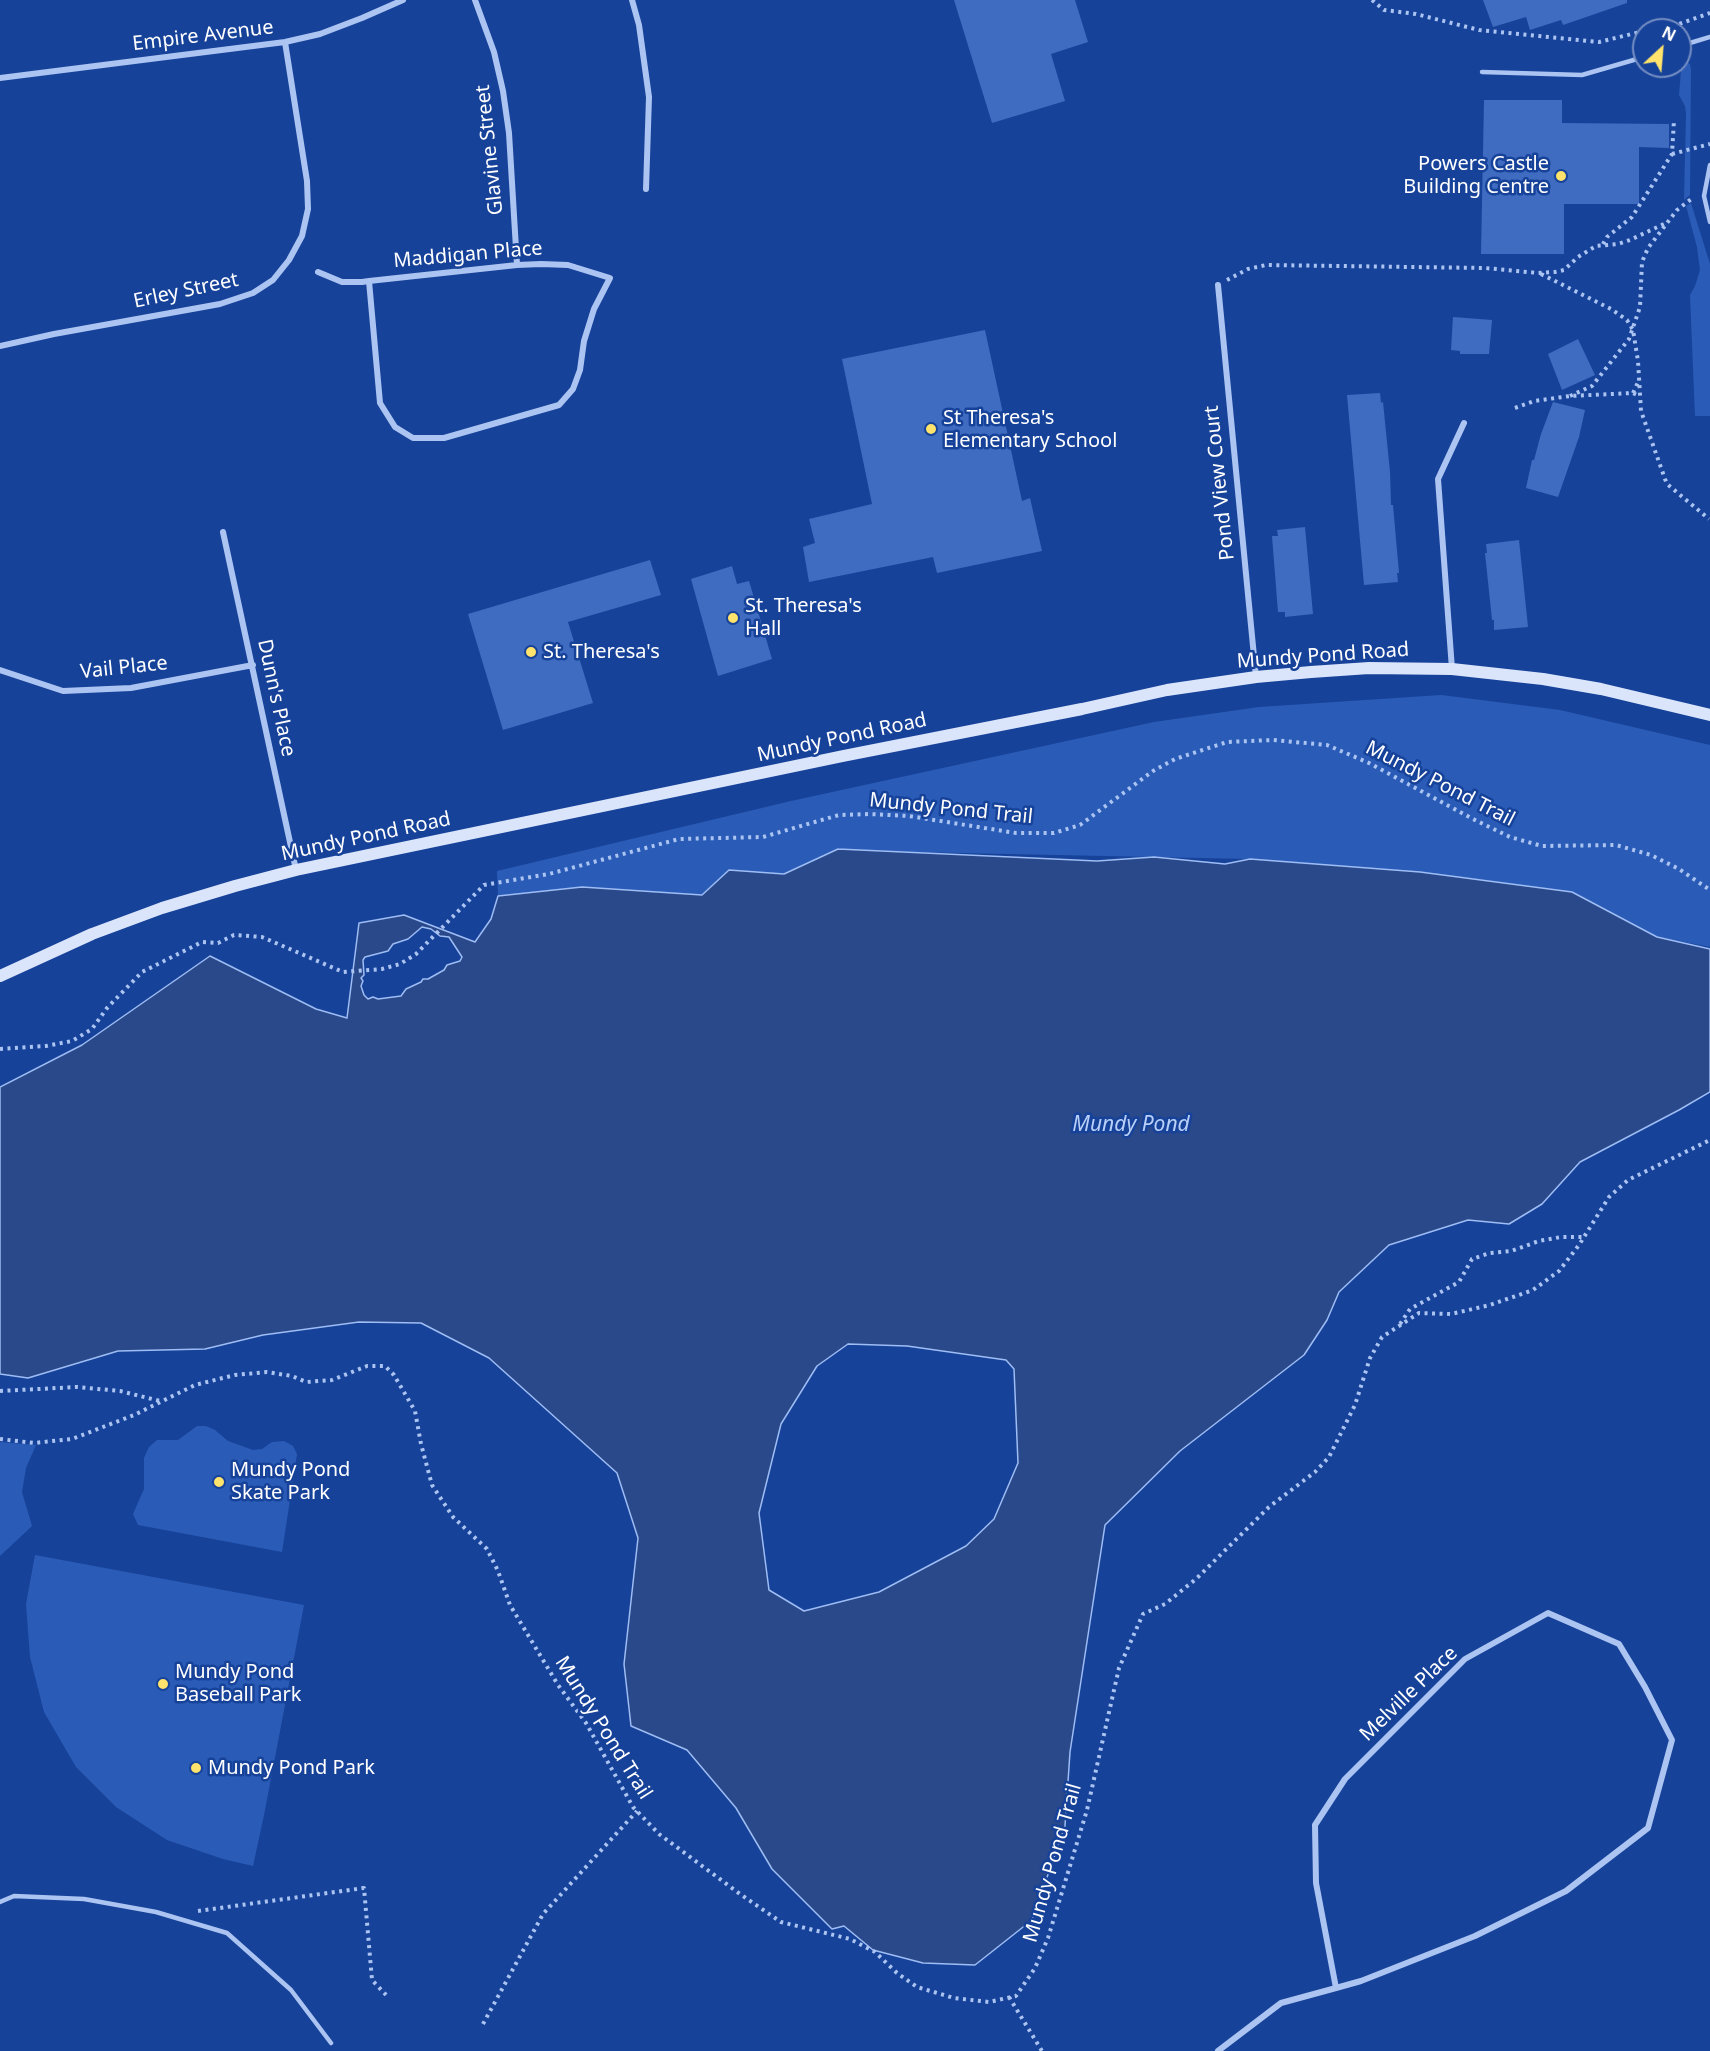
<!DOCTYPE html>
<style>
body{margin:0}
#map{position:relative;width:1710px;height:2051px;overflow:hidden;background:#174299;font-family:"Noto Sans",sans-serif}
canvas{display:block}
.north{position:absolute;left:1632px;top:18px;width:60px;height:60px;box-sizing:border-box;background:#174299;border:2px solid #748ec2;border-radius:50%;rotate:26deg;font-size:16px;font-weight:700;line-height:24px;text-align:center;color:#fff}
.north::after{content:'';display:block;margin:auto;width:21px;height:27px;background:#ffe36c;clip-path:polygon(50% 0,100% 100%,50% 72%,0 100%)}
</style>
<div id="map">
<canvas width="1710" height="2051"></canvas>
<div class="north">N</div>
</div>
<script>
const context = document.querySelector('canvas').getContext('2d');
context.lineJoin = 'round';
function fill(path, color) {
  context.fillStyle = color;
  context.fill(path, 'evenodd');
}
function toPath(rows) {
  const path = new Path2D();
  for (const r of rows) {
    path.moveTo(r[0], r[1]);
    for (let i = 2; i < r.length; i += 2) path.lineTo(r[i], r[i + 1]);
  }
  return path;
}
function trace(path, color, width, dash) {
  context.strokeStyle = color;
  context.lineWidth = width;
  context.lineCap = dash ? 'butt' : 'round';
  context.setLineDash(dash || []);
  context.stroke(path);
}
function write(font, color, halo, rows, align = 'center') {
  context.font = font + ' "Noto Sans",sans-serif';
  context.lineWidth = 5;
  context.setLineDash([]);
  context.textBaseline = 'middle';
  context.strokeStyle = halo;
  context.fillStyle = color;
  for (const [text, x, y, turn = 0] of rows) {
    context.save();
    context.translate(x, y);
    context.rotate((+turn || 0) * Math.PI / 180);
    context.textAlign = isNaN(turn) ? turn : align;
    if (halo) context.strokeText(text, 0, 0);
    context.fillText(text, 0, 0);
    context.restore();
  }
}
const green = toPath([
 [1682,59,1690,64,1691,69,1690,195,1684,200,1686,114,1685,106,1679,95],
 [1691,203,1710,264,1710,416,1695,416,1690,295,1695,286,1700,270,1697,247,1686,206],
 [1441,695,1560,710,1710,745,1710,947,1250,859,912,852,838,849,784,874,729,870,702,895,582,887,498,896,497,871,791,801,1154,722,1259,707],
 [197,1426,206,1426,215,1430,228,1441,253,1450,262,1449,272,1442,284,1441,293,1446,297,1454,282,1552,138,1525,133,1514,144,1489,144,1458,149,1447,157,1440,178,1440],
 [0,1442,36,1445,26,1468,22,1492,32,1526,0,1556],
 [35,1555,304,1605,264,1815,253,1866,223,1859,167,1840,116,1807,76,1767,44,1712,30,1657,26,1604]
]);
const water = toPath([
 [838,849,1097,861,1154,857,1225,864,1250,859,1420,872,1572,892,1657,937,1710,949,1710,1092,1679,1110,1580,1162,1542,1204,1509,1224,1468,1220,1389,1245,1339,1292,1327,1320,1304,1355,1180,1451,1105,1525,1070,1752,1065,1826,1032,1920,975,1965,923,1963,873,1950,844,1926,832,1929,772,1869,736,1808,687,1750,631,1726,624,1664,638,1538,617,1473,489,1358,421,1323,359,1322,263,1335,205,1349,118,1351,28,1378,0,1374,0,1087,82,1045,210,956,316,1009,347,1018,359,923,404,915,475,942,491,919,498,896,582,887,702,895,729,870,784,874,838,849],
 [422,927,431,929,440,936,449,937,462,957,460,961,447,965,444,970,428,979,423,979,421,982,406,989,401,996,378,999,373,997,368,999,364,995,361,986,363,981,361,978,364,975,363,960,365,957,388,951,393,944,408,939,422,927],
 [848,1344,907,1346,1006,1360,1014,1369,1018,1463,994,1519,966,1546,879,1592,804,1611,769,1590,759,1513,781,1424,817,1366,848,1344]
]);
const building = toPath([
 [954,0,1075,0,1088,42,1051,54,1065,101,992,123],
 [1483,0,1627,0,1627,3,1563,25,1561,20,1530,30,1526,17,1493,27],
 [1484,100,1562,100,1562,123,1669,124,1669,148,1639,147,1639,204,1564,204,1564,254,1481,254],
 [1453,317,1492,320,1489,354,1460,354,1460,351,1451,350],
 [985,330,1022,501,1030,498,1042,551,937,573,933,557,809,582,803,547,815,543,809,519,872,504,842,359],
 [1578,339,1595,375,1562,390,1548,354],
 [1380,393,1381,403,1383,402,1390,472,1391,505,1393,505,1399,573,1397,573,1398,582,1364,585,1347,395],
 [1553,402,1585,410,1579,437,1558,497,1526,488,1532,460,1534,460,1541,434],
 [1305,527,1313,614,1285,617,1285,612,1278,612,1272,536,1278,536,1277,530],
 [1519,540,1528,627,1494,630,1494,620,1492,620,1485,553,1487,553,1486,544],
 [650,560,661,595,568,622,593,703,503,730,468,614],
 [732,566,737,584,749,581,772,659,718,676,691,579]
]);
const path = toPath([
 [1372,0,1384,10,1416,14,1479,30,1599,42,1644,31],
 [1650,30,1679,24,1710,13],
 [1672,154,1710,144],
 [1603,244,1607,237,1632,217,1672,154,1674,120],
 [1541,274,1611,309,1627,320,1633,330,1638,361,1641,411,1665,479,1667,484,1709,519],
 [1227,280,1248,269,1266,265,1485,268,1538,273,1555,272,1564,270,1578,257,1596,246,1618,244,1630,240,1666,223],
 [1633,393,1639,380],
 [1570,396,1592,386,1629,339,1640,307,1642,262,1648,248,1677,210,1694,197],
 [1515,408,1534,401,1570,396,1633,393,1639,396],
 [0,1049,46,1046,72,1041,92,1029,107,1008,142,972,202,942,218,943,234,935,262,937,343,972,382,969,400,964,416,954,484,885,549,874,679,839,763,837,839,815,869,814,909,816,1016,833,1054,833,1080,825,1153,771,1175,759,1227,742,1273,740,1327,745,1369,763,1473,819,1510,837,1542,846,1616,845,1651,855,1679,869,1710,890],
 [1400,1324,1410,1309,1459,1282,1472,1259,1490,1253,1511,1251,1539,1241,1561,1237,1583,1237],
 [0,1391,77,1387,120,1391,160,1401],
 [0,1439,34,1443,72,1439,134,1415,195,1385,235,1375,267,1372,292,1376,306,1382,332,1380,367,1366,385,1366,394,1375,415,1411,421,1444,432,1485,453,1517,487,1549,498,1571,510,1605,558,1685,586,1723,633,1807,659,1834,740,1894,781,1922,850,1939,875,1952,897,1973,917,1987,954,1998,989,2002,1016,1996,1035,1968,1048,1938,1087,1810,1119,1668,1143,1614,1165,1604,1196,1579,1269,1507,1315,1472,1329,1457,1355,1405,1370,1358,1382,1337,1419,1313,1451,1314,1490,1305,1533,1290,1559,1271,1579,1245,1609,1197,1628,1180,1710,1140],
 [198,1911,364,1888,372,1980,388,1997],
 [1009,1997,1042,2051],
 [483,2024,543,1914,637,1811]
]);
const lane = toPath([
 [1680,46,1710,37],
 [1482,72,1582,75,1644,57],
 [1710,165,1704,196,1710,222],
 [0,1902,14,1896,84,1899,156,1912,227,1933,291,1990,331,2043]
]);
const street = toPath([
 [475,0,494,52,503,91,509,133,517,265],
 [632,0,639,25,649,97,646,189],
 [0,78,285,42,320,34,362,18,403,0],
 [318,272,342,282,362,282,369,281,517,265,541,264,568,265,610,278,594,309,584,341,580,370,573,389,559,405,444,438,413,438,395,427,380,403,369,281],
 [1218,285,1256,677],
 [0,346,54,334,220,304,253,293,273,280,289,260,302,236,308,209,307,181,285,42],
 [223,532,296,870],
 [1452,669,1438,479,1464,423],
 [0,670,63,691,131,688,253,665],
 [1218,2051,1281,2003,1336,1988,1361,1981,1475,1936,1566,1891,1648,1828,1672,1740,1645,1687,1619,1644,1548,1613,1465,1659,1345,1779,1315,1825,1316,1883,1336,1988]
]);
const secondary = toPath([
 [0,976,92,934,162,908,235,886,296,870,843,756,1082,709,1167,690,1256,677,1311,672,1369,668,1452,669,1543,679,1601,689,1710,715]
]);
const markers = [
 [1561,176,6,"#ffe36c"],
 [931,429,6,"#ffe36c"],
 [733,618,6,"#ffe36c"],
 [531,652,6,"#ffe36c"],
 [219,1482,6,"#ffe36c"],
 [163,1684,6,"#ffe36c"],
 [196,1768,6,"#ffe36c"]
];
const streetNames = [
 ["Empire Avenue",203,36,-7],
 ["Glavine Street",490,150,-96],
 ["Maddigan Place",468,255,-5],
 ["Erley Street",186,291,-12],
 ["Pond View Court",1220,483,-96],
 ["Mundy Pond Road",1323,656,-4],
 ["Vail Place",124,668,-6],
 ["Dunn's Place",276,698,78],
 ["Mundy Pond Road",842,738,-12],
 ["Mundy Pond Trail",1440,784,27],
 ["Mundy Pond Trail",951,809,6],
 ["Mundy Pond Road",366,837,-12],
 ["Melville Place",1409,1694,-44],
 ["Mundy Pond Trail",603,1728,58],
 ["Mundy Pond Trail",1053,1863,-74]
];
const poiNames = [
 ["Powers Castle",1549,164,"right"],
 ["Building Centre",1549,187,"right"],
 ["St Theresa's",943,418],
 ["Elementary School",943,441],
 ["St. Theresa's",745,606],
 ["Hall",745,629],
 ["St. Theresa's",543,652],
 ["Mundy Pond",231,1470],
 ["Skate Park",231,1493],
 ["Mundy Pond",175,1672],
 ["Baseball Park",175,1695],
 ["Mundy Pond Park",208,1768]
];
const waterNames = [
 ["Mundy Pond",1131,1125]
];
fill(green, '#2a5cb7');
fill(water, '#2a498b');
trace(water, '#9ebdf4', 1.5);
fill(building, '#3f6cc1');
trace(path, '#abc4f2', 4, [3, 4.5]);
trace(lane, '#abc4f2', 4.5);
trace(street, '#abc4f2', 6);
trace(secondary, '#dae5fc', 12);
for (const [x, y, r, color] of markers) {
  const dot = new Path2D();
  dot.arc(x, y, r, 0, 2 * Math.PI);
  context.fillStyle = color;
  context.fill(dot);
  trace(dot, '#174299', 2);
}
write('20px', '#fff', '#174299', streetNames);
write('20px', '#fff', '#174299', poiNames, 'left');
write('italic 21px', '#b8cff8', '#174299', waterNames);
</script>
